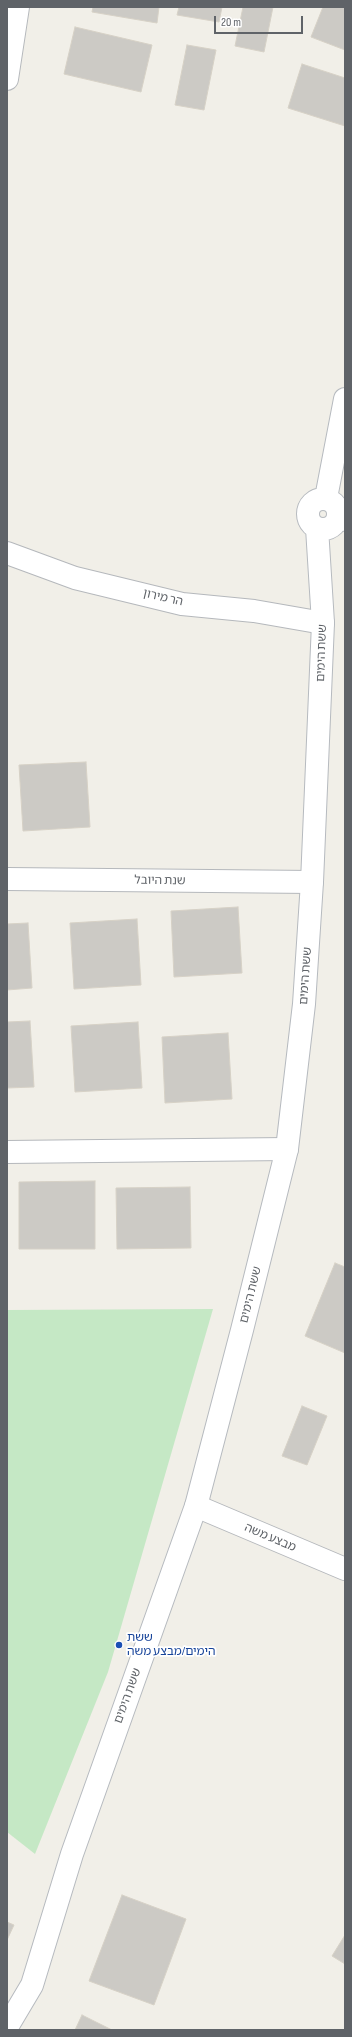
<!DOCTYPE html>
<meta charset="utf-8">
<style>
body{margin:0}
#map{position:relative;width:352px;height:2037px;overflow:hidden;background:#f1efe8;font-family:"Sofia Sans Condensed",sans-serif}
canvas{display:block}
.frame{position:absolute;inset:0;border:8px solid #5f6368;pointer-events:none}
.scale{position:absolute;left:214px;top:16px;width:89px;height:18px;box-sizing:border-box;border:2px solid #5f6368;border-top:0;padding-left:5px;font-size:12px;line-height:14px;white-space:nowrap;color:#5f6368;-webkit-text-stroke:3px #fff;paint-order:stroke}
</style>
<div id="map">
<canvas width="352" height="2037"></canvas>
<div class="frame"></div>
<div class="scale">20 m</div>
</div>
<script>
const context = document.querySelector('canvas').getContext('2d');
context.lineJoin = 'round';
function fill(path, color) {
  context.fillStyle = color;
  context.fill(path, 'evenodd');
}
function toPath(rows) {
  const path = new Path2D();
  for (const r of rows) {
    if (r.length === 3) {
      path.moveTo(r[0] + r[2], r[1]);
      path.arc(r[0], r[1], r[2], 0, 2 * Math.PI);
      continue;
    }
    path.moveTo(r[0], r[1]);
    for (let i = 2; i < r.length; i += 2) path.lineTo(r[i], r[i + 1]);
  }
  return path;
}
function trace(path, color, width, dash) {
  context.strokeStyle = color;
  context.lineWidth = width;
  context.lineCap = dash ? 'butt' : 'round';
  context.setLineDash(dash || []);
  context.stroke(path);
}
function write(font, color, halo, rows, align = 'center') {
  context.font = font + ' "Sofia Sans Condensed","Noto Sans Hebrew",sans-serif';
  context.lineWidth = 3.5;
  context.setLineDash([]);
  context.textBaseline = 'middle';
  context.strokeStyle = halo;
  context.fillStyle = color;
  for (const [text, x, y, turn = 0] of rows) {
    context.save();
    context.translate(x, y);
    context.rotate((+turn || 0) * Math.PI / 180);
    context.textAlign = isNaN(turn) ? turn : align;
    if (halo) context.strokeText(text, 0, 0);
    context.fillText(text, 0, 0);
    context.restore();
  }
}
const green = toPath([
 [213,1309,108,1672,35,1854,7,1832,7,1310]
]);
const building = toPath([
 [93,7,159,7,157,23,92,12,93,7],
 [179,7,222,7,219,22,177,15,179,7],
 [243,7,273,7,264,52,235,46,243,7],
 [323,7,345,7,345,50,311,37,323,7],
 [75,27,152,45,141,92,64,74,75,27],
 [187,45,216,50,204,110,175,105,187,45],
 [302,64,345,78,345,126,288,108,302,64],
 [86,762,90,827,23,831,19,765,86,762],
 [238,907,242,973,174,977,171,911,238,907],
 [137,919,141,985,74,989,70,923,137,919],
 [28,923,32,988,7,990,7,924,28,923],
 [30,1021,34,1087,7,1088,7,1022,30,1021],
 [138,1022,142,1088,75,1092,71,1026,138,1022],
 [228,1033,232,1099,165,1103,162,1037,228,1033],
 [95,1181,95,1249,19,1249,19,1182,95,1181],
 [190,1187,191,1248,117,1249,116,1188,190,1187],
 [335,1263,345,1267,345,1353,305,1336,335,1263],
 [302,1406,327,1416,307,1465,282,1456,302,1406],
 [122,1895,186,1919,154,2005,89,1981,122,1895],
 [7,1922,14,1925,7,1940,7,1922],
 [345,1935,345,1964,332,1956,345,1935],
 [82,2015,112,2030,75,2030,82,2015]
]);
const street = toPath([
 [7,79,18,7],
 [338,518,345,520],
 [7,553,75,578,182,604,254,611,323,623],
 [7,879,312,882],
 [7,1152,287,1149],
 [196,1506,345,1569]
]);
const secondary = toPath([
 [326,498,345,399],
 [323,514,15],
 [7,2027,32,1985,72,1854,196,1506,242,1330,287,1149,304,1004,312,882,323,623,317,528]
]);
const markers = [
 [119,1645,4,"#1a4fb4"]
];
const streetNames = [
 ["הר מירון",163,598,13],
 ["ששת הימים",322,653,-88],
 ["שנת היובל",160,881,1],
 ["ששת הימים",306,976,-86],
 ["ששת הימים",251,1295,-76],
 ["מבצע משה",270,1538,23],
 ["ששת הימים",128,1696,-70]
];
const transitNames = [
 ["ששת",127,1638],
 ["הימים/מבצע משה",127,1652]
];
fill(green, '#c5e8c5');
fill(building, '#cccac5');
trace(building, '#d6d1c6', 1);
trace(street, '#b5b8bc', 24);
trace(secondary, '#b6babf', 24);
trace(street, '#fff', 22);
trace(secondary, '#fff', 22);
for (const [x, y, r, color] of markers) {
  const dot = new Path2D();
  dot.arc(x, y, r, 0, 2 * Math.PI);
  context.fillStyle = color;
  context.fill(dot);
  trace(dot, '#fff', 1.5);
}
write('12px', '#5f6368', '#fff', streetNames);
write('12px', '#164399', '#fff', transitNames, 'left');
</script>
